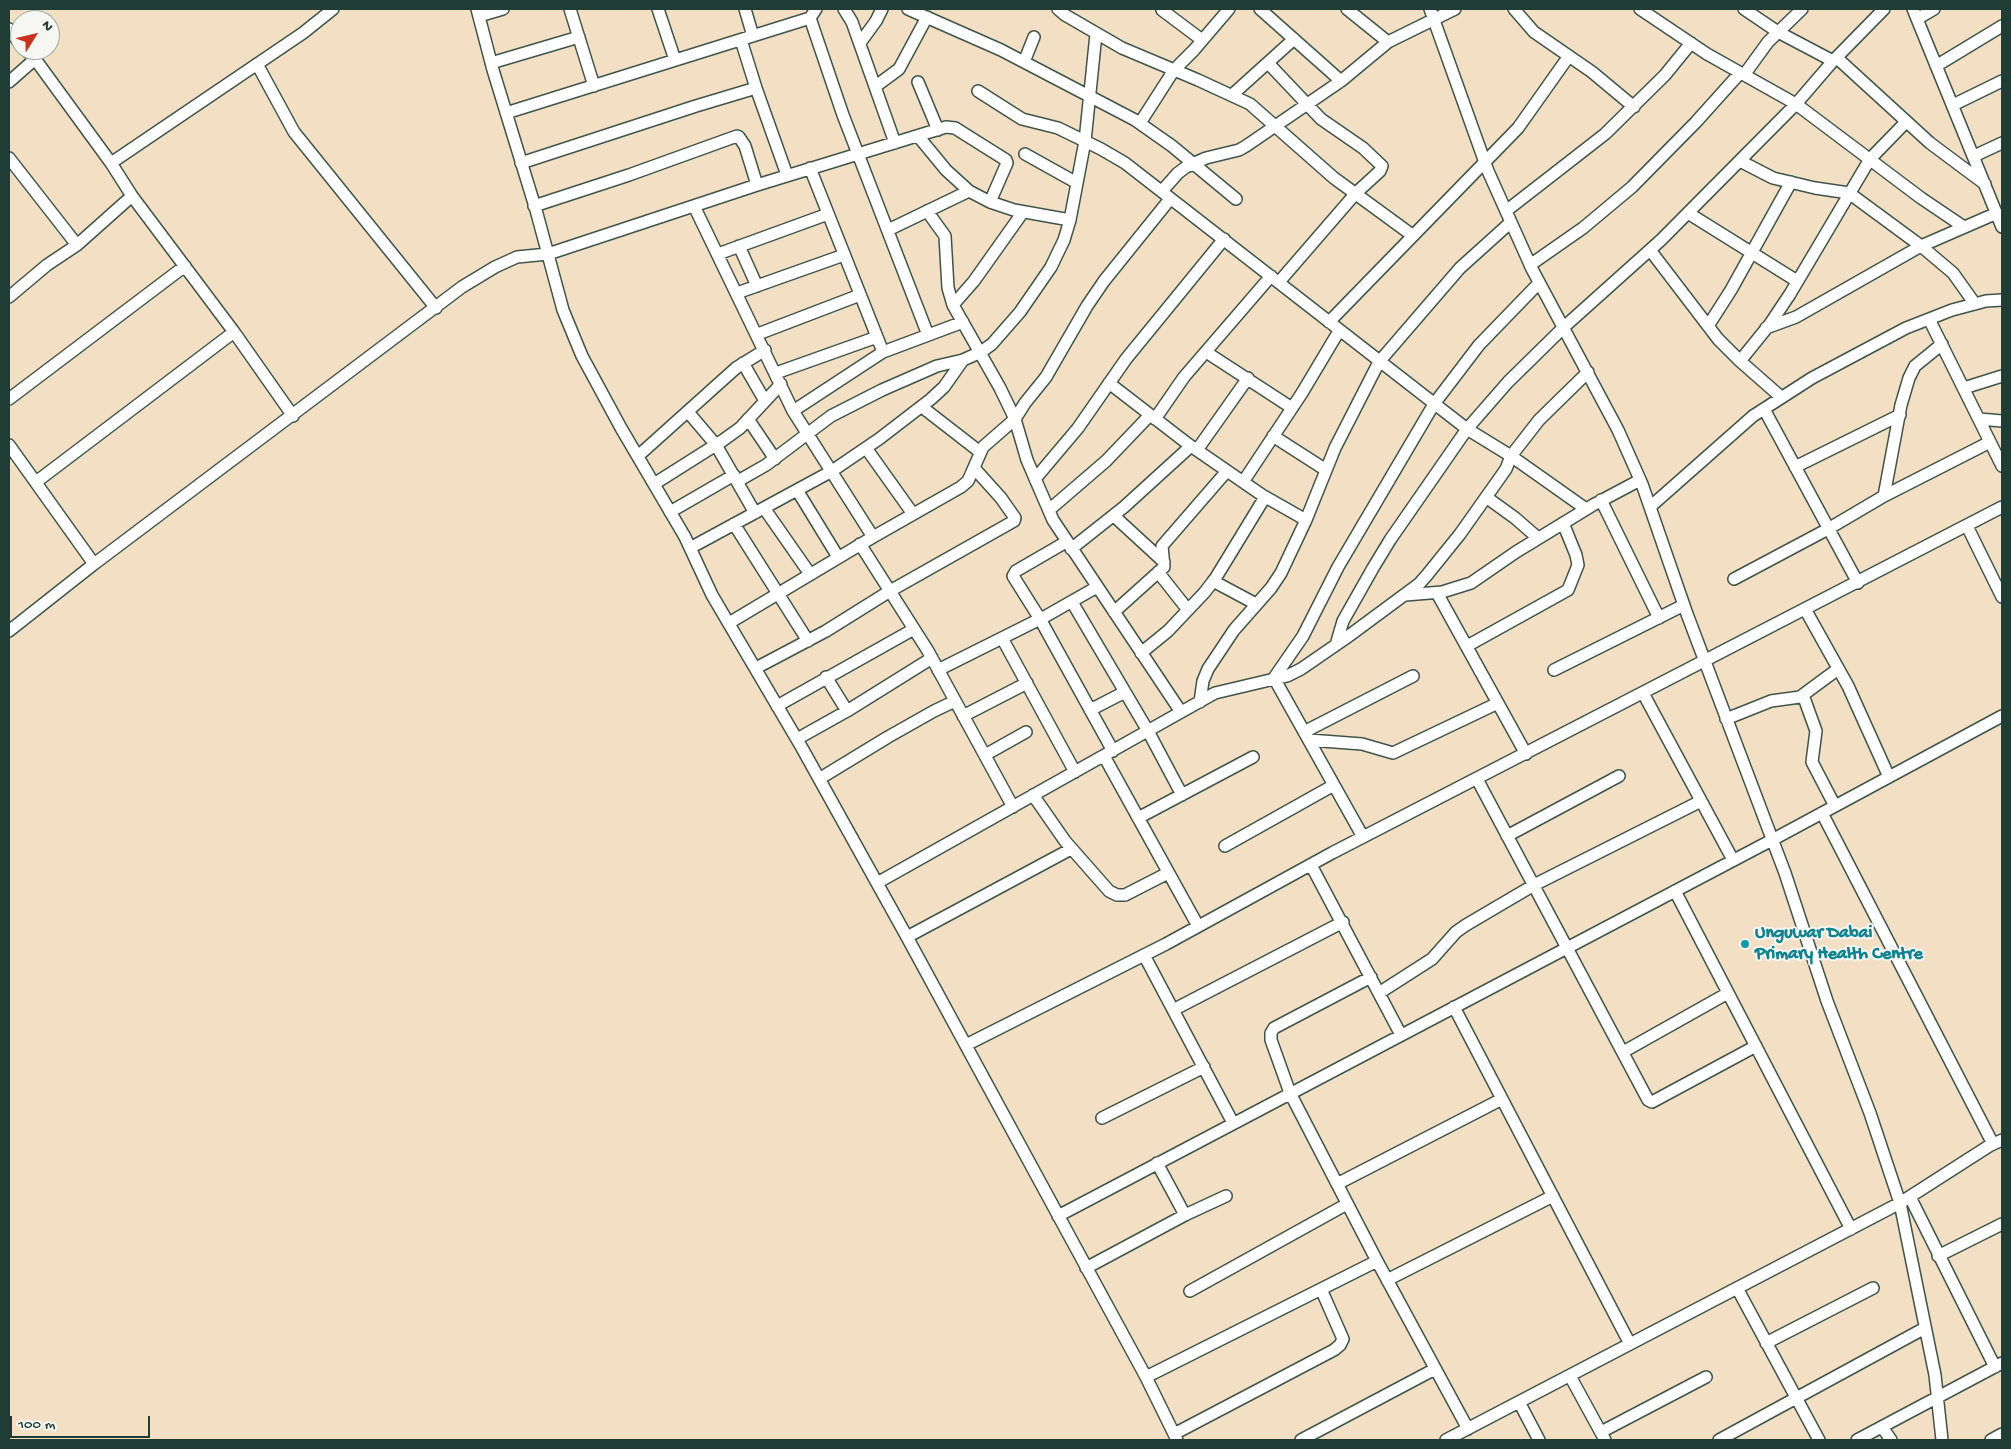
<!DOCTYPE html>
<style>
body{margin:0}
#map{position:relative;width:2011px;height:1449px;overflow:hidden;background:#f2dfc4;font-family:"Gochi Hand",sans-serif}
canvas{display:block}
.frame{position:absolute;inset:0;border:10px solid #1f3d34;pointer-events:none}
.north{position:absolute;left:10px;top:10px;width:50px;height:50px;box-sizing:border-box;background:#f6f6f2;border:1px solid #a0aca6;border-radius:50%;rotate:54deg;font-size:14px;font-weight:700;line-height:20px;text-align:center;color:#1f3d34}
.north::after{content:'';display:block;margin:auto;width:18px;height:22px;background:#c8321e;clip-path:polygon(50% 0,100% 100%,50% 72%,0 100%)}
.scale{position:absolute;left:10px;top:1416px;width:140px;height:22px;box-sizing:border-box;border:2px solid #1f3d34;border-top:0;padding-left:6px;font-size:15px;line-height:18px;white-space:nowrap;color:#1f3d34;-webkit-text-stroke:4px #f6f6f2;paint-order:stroke}
</style>
<div id="map">
<canvas width="2011" height="1449"></canvas>
<div class="frame"></div>
<div class="north">N</div>
<div class="scale">100 m</div>
</div>
<script>
const context = document.querySelector('canvas').getContext('2d');
context.lineJoin = 'round';
function toPath(rows) {
  const path = new Path2D();
  for (const r of rows) {
    path.moveTo(r[0], r[1]);
    for (let i = 2; i < r.length; i += 2) path.lineTo(r[i], r[i + 1]);
  }
  return path;
}
function trace(path, color, width, dash) {
  context.strokeStyle = color;
  context.lineWidth = width;
  context.lineCap = dash ? 'butt' : 'round';
  context.setLineDash(dash || []);
  context.stroke(path);
}
function write(font, color, halo, rows, align = 'center') {
  context.font = font + ' "Gochi Hand",sans-serif';
  context.lineWidth = 4;
  context.setLineDash([]);
  context.textBaseline = 'middle';
  context.strokeStyle = halo;
  context.fillStyle = color;
  for (const [text, x, y, turn = 0] of rows) {
    context.save();
    context.translate(x, y);
    context.rotate((+turn || 0) * Math.PI / 180);
    context.textAlign = isNaN(turn) ? turn : align;
    if (halo) context.strokeText(text, 0, 0);
    context.fillText(text, 0, 0);
    context.restore();
  }
}
const minor = toPath([
 [477,9,493,70,536,210,563,310,582,356,621,428,685,537,712,595,802,748,907,937,1146,1377,1177,1440],
 [570,9,594,86],
 [658,9,675,60],
 [745,9,753,36],
 [844,9,852,22,895,143],
 [908,9,1001,50,1135,120,1172,146,1236,199],
 [1058,9,1065,15,1122,48,1198,80,1250,104,1334,178,1412,235],
 [1260,9,1341,81],
 [1347,9,1388,42],
 [1430,9,1488,171,1532,269,1618,430,1642,484,1687,614,1785,873,1827,1001,1870,1113,1900,1203,1935,1375,1942,1440],
 [1514,9,1534,32,1592,72,1634,107],
 [1640,9,1707,54,1796,104,1921,198,1964,227],
 [1744,9,1778,32,1833,61],
 [1913,9,2002,227],
 [1162,10,1202,40],
 [479,16,503,9],
 [810,18,843,115,928,335],
 [1917,19,1934,9],
 [9,29,20,44],
 [741,40,756,88,787,175],
 [860,43,876,21,882,9],
 [26,50,35,59,111,163,132,196,234,332,293,416],
 [1837,58,1930,143,1985,184],
 [1024,62,1034,37],
 [491,63,579,37],
 [1268,63,1321,119,1363,148,1382,166,1380,171,1356,193,1279,282],
 [257,64,294,132,436,308],
 [1936,66,2002,26],
 [1744,75,1768,42,1802,9],
 [9,82,35,59],
 [918,82,938,130],
 [876,86,899,69,927,17],
 [978,91,1022,119,1058,128,1101,149,1125,163,1467,429,1511,456,1586,509],
 [1232,95,1294,39],
 [1953,105,2002,81],
 [506,113,810,18,816,9],
 [1140,123,1174,70,1194,50,1229,9],
 [918,136,946,170,969,191,990,202,1014,210,1070,220],
 [1025,154,1077,183],
 [1974,156,2002,143],
 [9,158,77,245],
 [1740,161,1773,178,1815,188,1849,193,1921,246,1953,273,1975,304],
 [111,163,303,33,333,9],
 [521,163,696,106,756,88],
 [810,168,883,352],
 [1162,191,1178,173,1186,167,1206,158,1239,150,1246,146,1341,81,1388,42,1455,9],
 [534,206,629,175,737,136,739,137,745,146,757,185],
 [694,206,793,411,873,537],
 [927,211,945,236,948,288,953,305,1000,388,1015,419,1027,460,1053,520,1181,712],
 [1506,211,1605,134,1665,75,1691,43],
 [1688,213,1797,281],
 [888,230,969,191],
 [739,246,757,286],
 [1650,250,1718,339,1740,361,1781,397],
 [718,254,828,214],
 [1530,265,1583,228,1632,187,1696,122,1740,73],
 [737,293,844,255],
 [9,297,47,265,77,245,132,196],
 [953,305,974,281,1023,212],
 [1929,319,2002,466],
 [1329,322,1518,128,1569,56],
 [1708,326,1731,290,1791,182],
 [1766,328,1796,317,1921,246,1997,213],
 [758,334,860,295],
 [1206,352,1292,408],
 [1740,361,1770,324,1790,294,1870,159,1906,122],
 [743,363,765,401],
 [776,373,877,337],
 [1109,383,1188,444,1262,495,1306,520],
 [1964,388,2002,376],
 [9,399,185,266],
 [922,407,980,452],
 [1764,409,1858,583],
 [793,411,883,352,963,322],
 [688,412,716,445,755,513],
 [748,419,775,459],
 [1155,419,1184,377,1271,276],
 [1979,419,2002,421],
 [1273,436,1326,470],
 [9,445,94,564],
 [866,448,913,514],
 [1197,450,1248,378],
 [638,456,736,368,765,350],
 [1795,467,1900,415],
 [1035,479,1078,428,1126,359,1224,239],
 [738,481,766,465,831,416,882,390,937,366,963,360],
 [36,482,234,332],
 [1243,482,1302,393,1339,331],
 [654,484,722,441,740,428,781,384],
 [797,490,838,557],
 [1884,496,1901,405,1909,378,1915,366,1942,344],
 [1486,497,1515,518,1538,538],
 [1601,500,1659,618],
 [1650,507,1753,416,1812,378,1906,328,1952,310,1986,301,2002,300],
 [764,508,810,574],
 [1049,510,1106,461,1150,415],
 [670,512,734,475],
 [1114,516,1164,562],
 [734,524,808,641],
 [1967,526,2002,597],
 [1066,542,1016,571,1013,576,1040,619,1113,751],
 [860,544,928,651,1013,807],
 [690,548,832,471,879,439,931,399,944,387,963,360,981,352,992,344,1020,312,1051,267,1064,240,1070,220,1085,141,1096,34],
 [1071,549,1124,507,1191,446],
 [1158,572,1188,610],
 [1734,579,1828,529,1884,496,1990,442],
 [1213,581,1256,604],
 [1437,593,1526,754],
 [1405,595,1442,592,1471,583,1516,552,1593,505,1640,480],
 [1072,602,1148,731,1182,795],
 [1805,609,1848,686,1889,777],
 [1114,612,1164,567,1162,546,1227,471],
 [729,623,873,537,961,487,968,481,983,447,1015,419,1025,403,1046,377,1087,306,1104,281,1170,199],
 [9,631,94,564,462,287,495,267,517,257,548,254,757,185,946,127,955,128,1006,160,1007,163,990,202],
 [1002,638,1075,772],
 [1336,645,1343,621,1373,568,1390,540,1467,429,1508,382,1564,327,1661,240,1796,104,1833,61,1884,9],
 [1467,646,1568,590,1578,565,1576,555,1563,523],
 [1141,653,1168,631,1204,593,1215,579,1265,497],
 [756,668,826,631,890,591,1014,521,1015,518,1001,498,974,468],
 [938,670,1046,616,1097,587],
 [1554,670,1684,605],
 [826,677,847,711],
 [1643,693,1733,860],
 [1803,695,1816,731,1812,762,1835,806],
 [1200,702,1203,681,1208,669,1234,630,1271,588,1281,573,1306,520,1335,448,1379,362,1460,268,1511,222],
 [777,706,914,629],
 [1090,710,1125,692],
 [963,716,1027,683],
 [1726,719,1771,701,1800,697,1838,669],
 [1304,732,1413,676],
 [797,739,847,711,932,658],
 [1309,740,1362,744,1393,753,1498,703],
 [985,755,1026,732],
 [1104,756,1198,926],
 [819,779,888,737,934,711,955,701],
 [1477,779,1648,1100,1652,1102,1756,1046],
 [1033,795,1065,841,1109,891,1117,895,1125,895,1168,873],
 [1822,813,1993,1144],
 [1138,818,1253,757],
 [1507,836,1619,776],
 [1363,837,1274,678,1303,636,1338,567,1434,404,1479,345,1539,283],
 [1225,846,1334,785],
 [1311,865,1401,1035],
 [877,883,1215,693,1287,676,1301,669,1346,638,1419,584,1427,575,1460,534,1506,469,1511,456,1539,420,1588,372],
 [1675,891,1851,1229],
 [907,937,1071,849],
 [1144,955,1233,1123],
 [1371,977,1274,1028,1271,1033,1271,1040,1290,1093,1377,1261,1468,1429],
 [1379,993,1432,959,1456,932,1466,925,1534,885,1701,801],
 [1454,1007,1630,1344],
 [1173,1010,1343,922],
 [966,1045,1166,944,1332,853,2002,507],
 [1623,1052,1728,993],
 [1102,1118,1204,1067],
 [1157,1163,1185,1215],
 [1337,1184,1502,1099],
 [1910,1197,1995,1367],
 [1058,1216,1772,840,2002,716],
 [1938,1256,2002,1224],
 [1086,1268,1185,1215,1226,1196],
 [1387,1280,1553,1196],
 [1737,1288,1819,1440],
 [1190,1291,1347,1204],
 [1766,1343,1873,1288],
 [1570,1376,1605,1440],
 [1146,1377,1377,1261],
 [1519,1402,1539,1440],
 [1882,1427,1891,1440],
 [1601,1432,1706,1377],
 [1174,1434,1334,1350,1340,1345,1343,1339,1321,1289],
 [1301,1440,1435,1369],
 [1446,1440,1900,1203,1989,1146,2002,1140],
 [1719,1440,1925,1328],
 [1857,1440,2002,1363],
 [1991,1440,2002,1434]
]);
const markers = [
 [1745,944,5,"#0f9aa8"]
];
const cultureNames = [
 ["Unguwar Dabai",1755,934],
 ["Primary Health Centre",1755,955]
];
trace(minor, '#3f554a', 14);
trace(minor, '#fff', 11);
for (const [x, y, r, color] of markers) {
  const dot = new Path2D();
  dot.arc(x, y, r, 0, 2 * Math.PI);
  context.fillStyle = color;
  context.fill(dot);
  trace(dot, '#f6f6f2', 2);
}
write('bold 18px', '#0d838f', '#f6f6f2', cultureNames, 'left');
</script>
